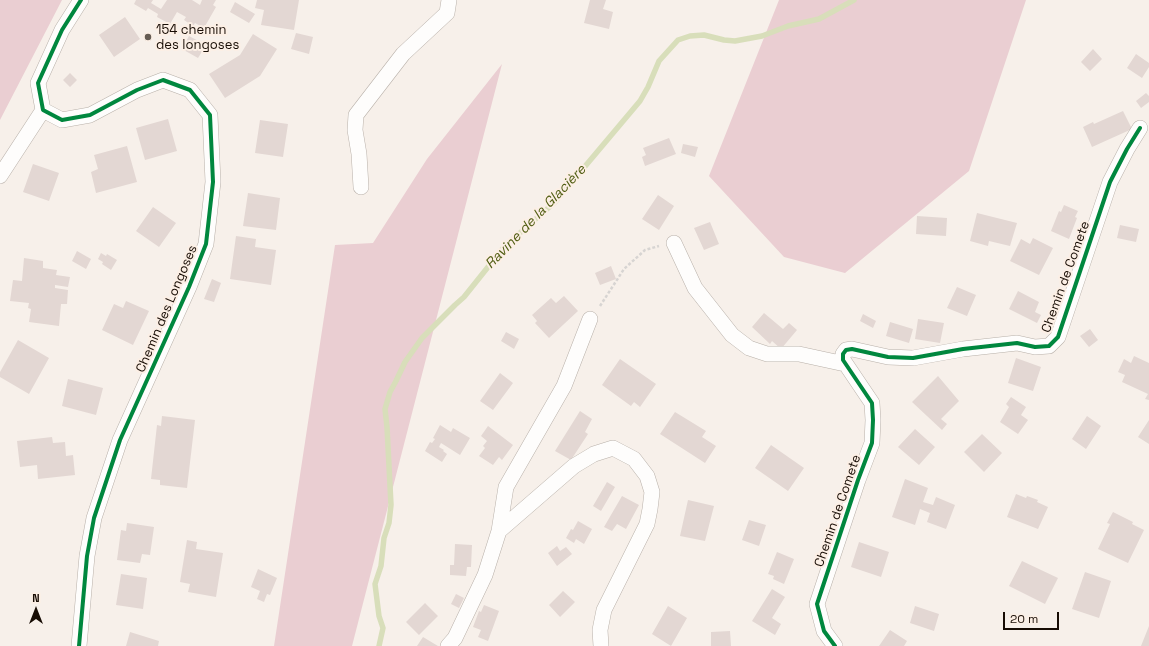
<!DOCTYPE html>
<meta charset="utf-8">
<style>
body{margin:0}
#map{position:relative;width:1149px;height:646px;overflow:hidden;background:#f7f0ea;font-family:"Space Grotesk",sans-serif}
canvas{display:block}
.north{position:absolute;left:16px;top:590px;width:40px;height:40px;-webkit-text-stroke:3px #fcefe5;paint-order:stroke;rotate:0deg;font-size:11px;font-weight:700;line-height:16px;text-align:center;color:#170c04}
.north::after{content:'';display:block;margin:auto;width:14px;height:18px;background:#170c04;clip-path:polygon(50% 0,100% 100%,50% 72%,0 100%)}
.scale{position:absolute;left:1003px;top:612px;width:56px;height:18px;box-sizing:border-box;border:2px solid #170c04;border-top:0;padding-left:5px;font-size:12px;line-height:14px;white-space:nowrap;color:#170c04;-webkit-text-stroke:3px #fcefe5;paint-order:stroke}
</style>
<div id="map">
<canvas width="1149" height="646"></canvas>
<div class="north">N</div>
<div class="scale">20 m</div>
</div>
<script>
const context = document.querySelector('canvas').getContext('2d');
context.lineJoin = 'round';
function fill(path, color) {
  context.fillStyle = color;
  context.fill(path, 'evenodd');
}
function toPath(rows) {
  const path = new Path2D();
  for (const r of rows) {
    path.moveTo(r[0], r[1]);
    for (let i = 2; i < r.length; i += 2) path.lineTo(r[i], r[i + 1]);
  }
  return path;
}
function trace(path, color, width, dash) {
  context.strokeStyle = color;
  context.lineWidth = width;
  context.lineCap = dash ? 'butt' : 'round';
  context.setLineDash(dash || []);
  context.stroke(path);
}
function write(font, color, halo, rows, align = 'center') {
  context.font = font + ' "Space Grotesk",sans-serif';
  context.lineWidth = 4;
  context.setLineDash([]);
  context.textBaseline = 'middle';
  context.strokeStyle = halo;
  context.fillStyle = color;
  for (const [text, x, y, turn = 0] of rows) {
    context.save();
    context.translate(x, y);
    context.rotate((+turn || 0) * Math.PI / 180);
    context.textAlign = isNaN(turn) ? turn : align;
    if (halo) context.strokeText(text, 0, 0);
    context.fillText(text, 0, 0);
    context.restore();
  }
}
const green = toPath([
 [0,0,62,0,0,120],
 [779,0,1026,0,969,171,845,273,784,257,709,176],
 [502,64,352,646,274,646,335,245,373,243,427,159]
]);
const stream = toPath([
 [379,646,383,628,379,616,375,584,381,566,384,538,389,523,391,505,387,427,385,409,390,392,396,381,405,362,422,338,455,305,464,297,504,247,555,202,640,101,648,87,659,61,678,40,690,36,704,35,724,40,735,41,762,36,788,26,819,19,854,0]
]);
const building = toPath([
 [136,0,153,0,151,3,161,9,167,0,192,0,200,5,202,0,216,0,213,5,216,7,204,28,195,23,193,26,184,20,186,17,177,12,170,24,157,17,158,14,148,8,146,11,134,4],
 [257,0,299,0,294,30,261,25,264,10,255,8],
 [590,0,606,0,603,9,613,12,609,29,584,23],
 [235,2,255,14,249,23,230,12],
 [125,17,140,39,114,57,99,35],
 [296,33,313,37,309,54,291,49],
 [253,34,277,49,260,76,225,98,209,74,240,55],
 [189,36,206,45,198,58,182,49],
 [1093,49,1102,59,1090,71,1081,62],
 [1136,54,1149,63,1149,67,1142,78,1127,68],
 [70,73,77,80,70,87,63,80],
 [1146,93,1149,96,1149,102,1141,108,1136,101],
 [1123,111,1132,129,1092,147,1083,127,1093,122,1094,124],
 [168,119,177,151,145,160,136,128],
 [260,120,288,124,283,157,255,153],
 [669,138,676,154,645,166,642,157,646,155,643,148],
 [683,144,698,147,695,157,681,153],
 [127,146,137,182,96,193,91,172,98,169,94,155],
 [33,164,59,173,49,201,23,192],
 [248,193,280,198,276,230,243,226],
 [658,195,674,206,659,230,642,219],
 [1064,205,1078,211,1075,217,1077,218,1069,239,1051,231,1059,211,1061,212],
 [153,207,176,223,159,247,136,231],
 [977,213,1017,223,1010,246,989,241,988,246,970,241],
 [917,216,947,218,946,236,916,234],
 [710,222,719,244,704,250,694,228],
 [1120,225,1139,229,1136,242,1117,238],
 [236,236,256,239,255,247,276,250,271,285,230,279],
 [1033,238,1053,248,1039,275,1010,261,1021,239,1030,244],
 [77,251,91,259,86,269,72,261],
 [101,253,106,256,107,254,117,260,111,270,102,264,103,262,98,259],
 [24,258,43,261,43,268,57,270,56,275,70,277,68,287,55,285,55,288,68,290,67,304,61,304,59,326,29,322,31,309,28,308,29,303,10,301,13,280,22,281],
 [611,266,616,279,600,285,595,273],
 [212,279,221,283,214,302,204,299],
 [957,287,976,295,967,316,947,308],
 [1018,291,1039,302,1035,312,1041,315,1037,323,1009,309],
 [564,296,578,311,549,338,535,323,537,321,532,315,551,298,556,303],
 [126,301,149,311,133,345,102,330,114,304,123,308],
 [764,313,783,329,789,323,797,330,781,349,772,341,770,344,752,327],
 [863,314,876,321,873,328,860,321],
 [918,319,944,323,940,343,915,339],
 [890,322,913,329,909,343,886,336],
 [1090,329,1098,340,1089,347,1080,336],
 [506,332,519,339,514,349,501,341],
 [18,340,49,358,29,394,0,377,0,372],
 [1134,356,1149,363,1149,400,1145,399,1148,394,1122,382,1125,375,1118,372,1124,359,1131,363],
 [1016,358,1041,367,1033,391,1008,383],
 [620,359,656,384,640,407,634,402,631,406,602,385],
 [500,373,513,383,493,410,480,401],
 [938,376,959,401,941,419,947,424,942,430,912,402],
 [68,379,103,388,96,415,62,406],
 [1011,397,1026,407,1021,415,1028,420,1018,434,1000,422,1009,407,1006,404],
 [580,411,592,419,585,432,588,434,571,460,555,451],
 [675,412,706,431,702,437,716,446,705,463,660,434],
 [162,416,195,420,187,488,160,485,160,480,151,479,157,425,161,426],
 [1087,416,1101,426,1086,449,1072,439],
 [1149,420,1149,444,1138,437],
 [440,425,451,432,453,428,470,438,460,455,441,443,439,447,444,450,443,451,447,454,442,462,425,451,430,442,432,443,435,439,433,438],
 [488,426,513,445,502,460,499,457,493,465,479,456,485,448,483,446,487,441,481,436],
 [915,429,935,447,919,465,898,447],
 [982,434,1002,453,984,472,964,452],
 [52,437,53,443,65,442,66,456,73,455,75,475,38,479,37,465,20,467,17,441],
 [771,445,804,468,788,491,755,468],
 [905,479,928,488,923,502,933,505,936,497,955,505,946,529,927,522,930,513,920,509,915,525,892,517],
 [607,482,615,487,601,511,593,506],
 [1016,494,1026,498,1027,496,1038,500,1037,502,1048,507,1038,529,1007,517],
 [622,496,639,505,626,529,617,524,612,531,604,527],
 [688,500,714,506,705,541,680,536],
 [1113,512,1133,522,1132,524,1144,530,1128,563,1098,549,1110,524,1107,523],
 [749,520,766,525,759,546,742,540],
 [578,521,592,529,584,544,576,539,574,543,566,538,571,529,573,530],
 [127,523,154,527,150,555,142,554,140,563,117,560,121,530,126,531],
 [187,540,197,542,196,549,223,553,216,597,188,592,190,584,180,582],
 [859,542,889,552,881,577,851,567],
 [455,544,472,545,471,567,467,567,466,576,450,575,450,565,454,565],
 [557,546,560,551,566,547,572,554,557,566,548,553],
 [777,552,794,559,784,584,773,579,774,576,768,574],
 [1022,561,1058,578,1045,604,1009,586],
 [258,569,277,578,270,595,267,594,264,602,257,599,260,591,251,587],
 [1085,572,1111,581,1099,618,1072,609],
 [121,574,147,578,143,609,116,605],
 [772,589,785,597,772,618,781,624,775,635,752,621],
 [563,591,575,602,560,617,549,605],
 [456,594,464,598,459,608,451,604],
 [425,603,438,616,419,635,406,622],
 [484,605,499,611,488,641,478,637,481,630,473,627,479,611,481,612],
 [668,606,687,618,671,646,652,634],
 [915,606,939,614,934,631,910,623],
 [1149,626,1149,646,1141,646],
 [890,630,907,641,904,646,879,646],
 [730,631,731,646,711,646,711,632],
 [130,632,159,641,158,646,126,646],
 [423,637,438,646,417,646]
]);
const path = toPath([
 [600,306,624,269,645,250,659,246]
]);
const minor = toPath([
 [0,176,43,110],
 [361,187,359,154,355,130,356,115,403,54,447,13,449,0],
 [674,243,695,288,732,335,749,348,767,354,799,354,845,364],
 [499,531,574,466,594,454,613,448,634,459,647,476,652,492,650,509,647,524,604,610,600,630,601,646],
 [79,646,87,556,94,518,120,440,189,287,206,244,213,182,210,115,190,90,163,80,137,90,90,115,62,120,43,110,38,83,62,30,81,0],
 [448,646,455,638,485,575,499,531,506,487,564,386,590,319],
 [835,646,824,631,817,604,858,480,872,443,873,420,872,403,843,360,843,354,846,350,852,349,888,357,913,358,963,349,1017,343,1035,347,1049,346,1058,337,1110,182,1127,149,1140,128]
]);
const cycleway = toPath([
 [79,646,87,556,94,518,120,440,189,287,206,244,213,182,210,115,190,90,163,80,137,90,90,115,62,120,43,110,38,83,62,30,81,0],
 [835,646,824,631,817,604,858,480,872,443,873,420,872,403,843,360,843,354,846,350,852,349,888,357,913,358,963,349,1017,343,1035,347,1049,346,1058,337,1110,182,1127,149,1140,128]
]);
const markers = [
 [148,37,4,"#655c54"]
];
const poiNames = [
 ["154 chemin",156,30],
 ["des longoses",156,45]
];
const streetNames = [
 ["Chemin de Comete",1066,277,-70],
 ["Chemin des Longoses",167,309,-67],
 ["Chemin de Comete",838,511,-71]
];
const waterNames = [
 ["Ravine de la Glacière",536,217,-46]
];
fill(green, '#eaced2');
trace(stream, '#d8deba', 5.5);
fill(building, '#e3d7d3');
trace(minor, '#b8b0a9', 16);
trace(path, '#d7d4d2', 2.5, [3, 2]);
trace(minor, '#fefdfc', 15);
trace(cycleway, '#00873e', 4);
for (const [x, y, r, color] of markers) {
  const dot = new Path2D();
  dot.arc(x, y, r, 0, 2 * Math.PI);
  context.fillStyle = color;
  context.fill(dot);
  trace(dot, '#fcefe5', 1.5);
}
write('13px', '#170c04', '#fcefe5', poiNames, 'left');
write('13px', '#170c04', '#fcefe5', streetNames);
write('italic 14px', '#505d12', '#fcefe5', waterNames);
</script>
